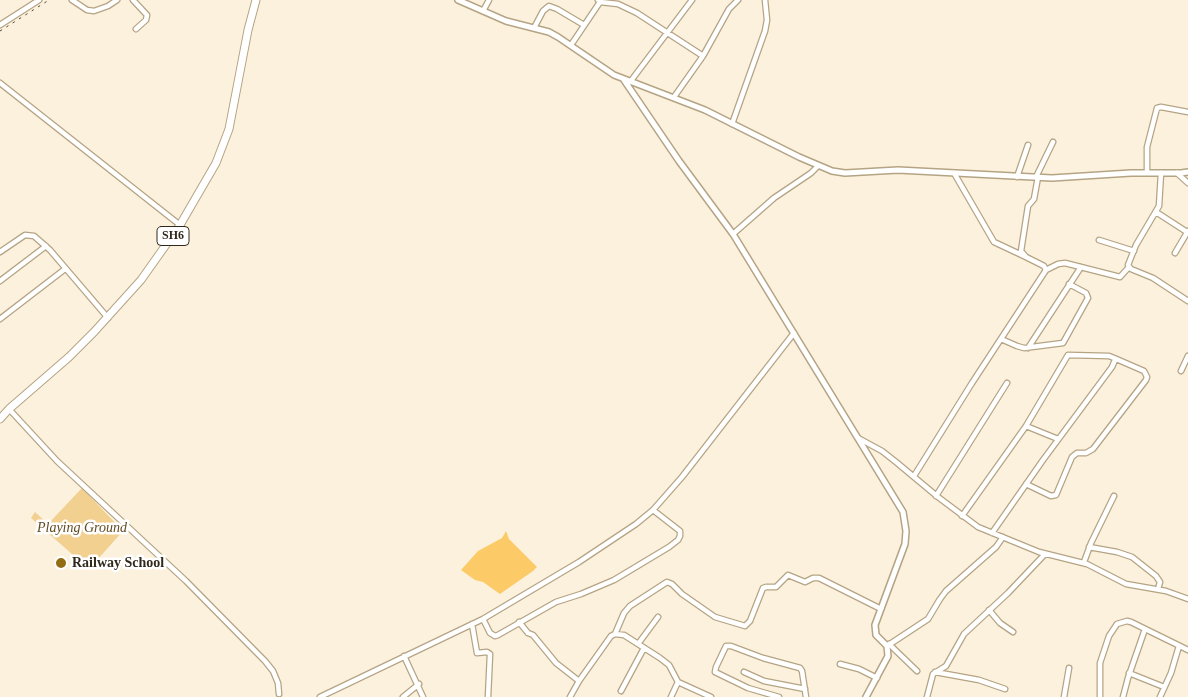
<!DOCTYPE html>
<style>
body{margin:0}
canvas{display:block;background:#fcf1dd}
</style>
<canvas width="1188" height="697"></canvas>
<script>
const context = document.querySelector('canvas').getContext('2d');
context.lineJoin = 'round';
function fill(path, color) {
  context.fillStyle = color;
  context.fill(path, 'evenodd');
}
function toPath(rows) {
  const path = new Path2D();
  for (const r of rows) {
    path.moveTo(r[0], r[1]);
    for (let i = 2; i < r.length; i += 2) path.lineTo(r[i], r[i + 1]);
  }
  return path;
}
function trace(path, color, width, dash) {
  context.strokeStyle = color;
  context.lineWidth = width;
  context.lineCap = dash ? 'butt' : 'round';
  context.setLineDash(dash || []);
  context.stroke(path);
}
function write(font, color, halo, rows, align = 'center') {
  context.font = font + ' "Times New Roman",serif';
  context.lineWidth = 5;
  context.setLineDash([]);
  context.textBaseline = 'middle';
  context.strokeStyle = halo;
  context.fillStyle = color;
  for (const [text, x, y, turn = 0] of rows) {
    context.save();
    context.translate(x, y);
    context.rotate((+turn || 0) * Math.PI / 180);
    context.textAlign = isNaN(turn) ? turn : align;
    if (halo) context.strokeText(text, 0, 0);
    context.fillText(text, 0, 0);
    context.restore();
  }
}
const green = toPath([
 [82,488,123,531,89,569,31,518,35,512,48,524]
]);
const water = toPath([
 [506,531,509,539,537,567,533,571,500,594,483,582,475,580,461,570,478,551,502,538]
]);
const minor = toPath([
 [72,0,87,10,94,11,108,6,117,0],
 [133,0,147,15,146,20,136,29],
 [598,0,600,2,618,4,637,13,703,56],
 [483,11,489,0],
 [0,25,39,0],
 [534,28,543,11,549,6,557,9,584,25],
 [571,45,600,2],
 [630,82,692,0],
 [0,83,180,225],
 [674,97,703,56,729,9,738,0],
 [732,124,765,31,767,20,765,0],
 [1147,172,1147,147,1157,108,1161,107,1188,112],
 [954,173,994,242,1026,257],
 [1161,173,1159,206,1136,245,1128,265,1131,269,1153,278,1188,301],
 [1177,173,1188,183],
 [1017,177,1028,145],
 [1036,177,1053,142],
 [1038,177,1034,199,1028,206,1021,251,1026,257,1044,266,1046,270],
 [1156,212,1187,232],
 [733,234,774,198,811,173,818,166],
 [1099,240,1134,251],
 [0,252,25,235,34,236,50,250,108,318],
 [1175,253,1188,231],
 [0,281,46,246],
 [0,319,65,269],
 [1001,339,1017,346,1024,348,1063,343,1088,298,1086,293,1069,284],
 [1028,348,1081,267],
 [1181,371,1188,356],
 [9,409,57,461,186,581,265,661,273,671,278,683,279,694],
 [1026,426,1058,439],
 [858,438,882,451,896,462,938,497,978,527,1039,552,1087,564,1126,584,1166,591,1188,599],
 [914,476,972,383,1046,270,1058,264,1065,263,1120,277,1129,267],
 [1026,484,1051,496,1056,495,1072,457,1077,453,1086,453,1093,449,1146,380,1147,377,1144,371,1114,358],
 [936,496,1007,383],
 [962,516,1026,426,1068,355,1109,356,1114,358,1115,360,1112,367,1043,460,992,533],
 [1089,547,1117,552,1132,557,1156,576,1160,582,1158,589],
 [1084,562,1091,543,1114,496],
 [989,610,1000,623,1013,632],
 [483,619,490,633,495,636,498,635,556,602,581,594,614,580,669,547,678,540,680,536,680,531,653,510],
 [519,622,528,633,533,635,556,663,579,681],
 [472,624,477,653,487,652,490,654,488,697],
 [615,634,624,613,630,606,667,582,672,584,682,594,715,617,745,626,750,621,763,588,766,587,776,587,788,575,805,582,813,578,819,578,881,609],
 [638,644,658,617],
 [889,644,917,671],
 [887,646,928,619,940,599,946,591,996,547,1003,537],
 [404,656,423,697],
 [840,664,859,669,877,678],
 [744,672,764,681,805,689],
 [935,672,979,680,1005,689],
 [1129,673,1164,687],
 [621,691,644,648],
 [320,697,483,619,579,562,636,524,653,510,682,477,794,333],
 [403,697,419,684],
 [570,697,579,681,611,636,615,634,624,635,660,658,669,665,678,682,711,697],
 [671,697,678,682],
 [779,697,748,688,715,672,716,667,726,646,731,646,763,658,800,668,802,671,806,697],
 [927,697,933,674,946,666,964,634,1008,593,1045,554],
 [1064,697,1069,668],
 [1100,697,1100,663,1109,636,1117,624,1127,621,1131,622,1188,650],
 [1123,697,1128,678,1145,629],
 [1160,697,1171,673,1179,646]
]);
const tertiary = toPath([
 [458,0,506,21,549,32,558,37,614,75,705,110,799,157,832,171,845,173,898,170,1052,178,1131,173,1181,173,1188,172],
 [624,80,679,161,733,234,903,512,906,531,905,544,875,625,876,635,887,646,888,656,866,697]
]);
const primary = toPath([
 [0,419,9,409,69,357,94,332,141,280,180,225,216,163,229,129,248,30,256,0]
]);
const rail = toPath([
 [0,31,49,0]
]);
const markers = [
 [61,563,6,"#926d14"]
];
const shields = [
 [173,236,32]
];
const shieldNames = [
 ["SH6",173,236]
];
const parkNames = [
 ["Playing Ground",82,528]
];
const poiNames = [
 ["Railway School",72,563]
];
fill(green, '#f1d090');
fill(water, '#fccb68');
trace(minor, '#b5a484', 7);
trace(tertiary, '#b5a484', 8);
trace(primary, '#b5a484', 9);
trace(minor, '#fff', 4.5);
trace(tertiary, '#fff', 5);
trace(primary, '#fff', 7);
trace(rail, '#50493b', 1, [2.5, 5]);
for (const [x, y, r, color] of markers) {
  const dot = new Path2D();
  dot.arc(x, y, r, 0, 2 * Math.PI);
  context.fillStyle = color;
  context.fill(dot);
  trace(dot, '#fff', 2);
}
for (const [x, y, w] of shields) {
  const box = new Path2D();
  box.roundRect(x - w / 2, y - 9.5, w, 19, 4);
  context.fillStyle = '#fff';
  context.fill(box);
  trace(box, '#30291c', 1);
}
write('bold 12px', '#30291c', null, shieldNames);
write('italic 14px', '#604b22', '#fff', parkNames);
write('bold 14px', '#30291c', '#fff', poiNames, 'left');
</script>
